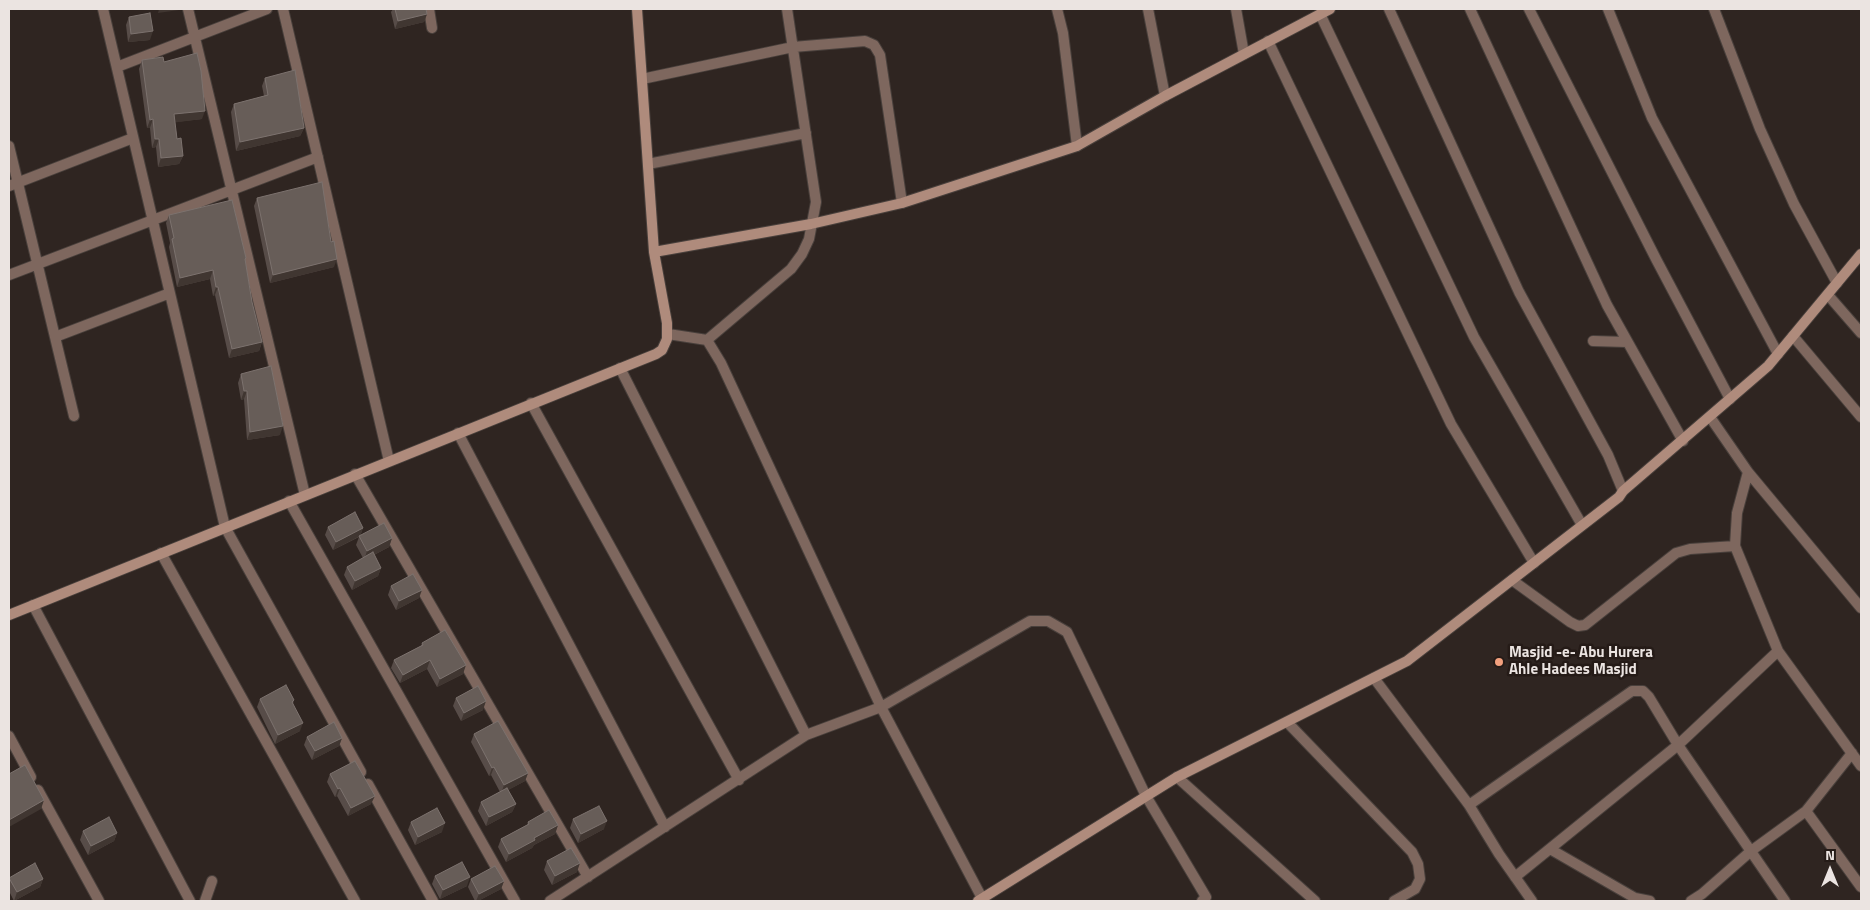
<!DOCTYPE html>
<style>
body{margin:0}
#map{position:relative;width:1870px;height:910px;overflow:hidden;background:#2f2521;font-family:"Titillium Web",sans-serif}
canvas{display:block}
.frame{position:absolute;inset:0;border:10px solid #ebe4e1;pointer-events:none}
.north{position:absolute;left:1805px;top:845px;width:50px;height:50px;-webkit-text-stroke:4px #251b17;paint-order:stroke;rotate:0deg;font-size:14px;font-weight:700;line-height:20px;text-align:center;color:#ebe4e1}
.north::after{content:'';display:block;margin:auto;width:18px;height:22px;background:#ebe4e1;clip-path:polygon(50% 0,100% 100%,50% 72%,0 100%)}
</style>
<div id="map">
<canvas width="1870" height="910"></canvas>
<div class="frame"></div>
<div class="north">N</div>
</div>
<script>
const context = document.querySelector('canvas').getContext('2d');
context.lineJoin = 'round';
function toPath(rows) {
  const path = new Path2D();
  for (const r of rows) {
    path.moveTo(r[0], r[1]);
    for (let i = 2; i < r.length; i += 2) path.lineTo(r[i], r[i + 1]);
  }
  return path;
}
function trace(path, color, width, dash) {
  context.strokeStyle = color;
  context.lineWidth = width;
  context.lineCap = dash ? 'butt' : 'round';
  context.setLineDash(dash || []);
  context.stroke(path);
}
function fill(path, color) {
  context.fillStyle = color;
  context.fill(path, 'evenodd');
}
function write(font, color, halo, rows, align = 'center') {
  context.font = font + ' "Titillium Web",sans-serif';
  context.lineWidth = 5;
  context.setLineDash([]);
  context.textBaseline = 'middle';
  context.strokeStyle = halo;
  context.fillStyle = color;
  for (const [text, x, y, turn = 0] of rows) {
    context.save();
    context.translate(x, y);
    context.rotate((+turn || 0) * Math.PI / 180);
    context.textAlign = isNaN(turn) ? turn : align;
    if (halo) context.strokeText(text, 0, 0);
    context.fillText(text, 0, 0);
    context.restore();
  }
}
const street = toPath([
 [103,9,225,527,361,772],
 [188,9,305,495],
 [283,9,389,461],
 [429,9,432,28],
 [1057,9,1063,33,1077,146],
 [1148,9,1165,96],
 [1236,9,1244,54],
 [1389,9,1519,292,1608,455,1623,491],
 [1470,9,1607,305,1683,441],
 [1529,9,1656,259,1730,399],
 [1608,9,1652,118,1778,354],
 [1714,9,1760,129,1794,204,1837,283],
 [1320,14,1474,337,1582,525],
 [1268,41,1451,424,1534,563],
 [117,67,267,9],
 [642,79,793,47,865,41,874,45,880,55,902,203],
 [9,146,74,416],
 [648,164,806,133],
 [9,186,133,138],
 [9,275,318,157],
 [1828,295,1861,333],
 [668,334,707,340,721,363,881,707,982,898],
 [1793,336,1861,417],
 [55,337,170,293],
 [707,340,791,269,802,254,809,239,816,202,787,9],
 [1593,341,1627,342],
 [620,368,806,735,881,707,1030,621,1048,621,1067,632,1146,796,1206,897,1202,901],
 [531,403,739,780],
 [1710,417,1748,472,1861,608],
 [458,433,665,827],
 [1748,472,1737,513,1735,546,1778,651,1861,766],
 [355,474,588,877],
 [289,501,515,901],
 [161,553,355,901],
 [1512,580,1570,622,1578,626,1585,625,1676,553,1690,549,1735,546],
 [33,605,190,901],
 [1374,678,1469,805,1499,854,1532,901],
 [1287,722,1412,852,1418,864,1420,879,1415,889,1394,901],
 [9,736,31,777],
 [1852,753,1806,811,1861,887],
 [1177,777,1315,901],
 [368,784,433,901],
 [38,790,99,901],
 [1469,805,1632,691,1643,691,1649,697,1678,745,1785,901],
 [1550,849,1635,898,1650,901],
 [1515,877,1678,745,1778,651],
 [205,901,212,881],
 [550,901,806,735],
 [1691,901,1702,894,1751,851,1806,811]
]);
const secondary = toPath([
 [654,252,811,224,902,203,1077,146,1165,96,1330,9],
 [9,615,656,354,662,350,667,339,667,323,654,252,637,9],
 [978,901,1177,777,1407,661,1619,497,1623,491,1768,366,1861,254]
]);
const wall = toPath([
 [393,9,426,9,427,14,424,22,395,29,391,12],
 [129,17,150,40,128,42,126,25],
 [142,60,164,62,202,119,175,122,177,139,183,156,179,164,158,167,156,147,152,148,150,128,147,128,139,69],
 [265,78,304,128,300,136,236,151,231,112,234,104,264,96,262,86],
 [257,198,334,267,270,283,254,206],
 [169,215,245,261,252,302,262,342,259,351,229,358,215,295,213,296,210,279,177,287,169,247,170,243,166,223],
 [241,374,280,435,247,440,244,399,241,400,238,383],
 [328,527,363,528,360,536,392,538,389,547,374,555,381,568,378,576,352,590,344,575,347,567,363,558,356,545,359,537,333,550,325,535],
 [391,586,419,598,396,610,388,595],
 [422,643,463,674,437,687,427,669,400,683,391,668,394,660,421,646],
 [456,698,483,710,461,721,453,706],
 [260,699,294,700,293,704,300,731,275,744,257,707],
 [474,734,528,773,525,781,508,790,516,804,512,812,486,826,478,811,481,802,500,792,491,775,489,776,471,742],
 [307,737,342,738,339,746,312,760,304,745],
 [330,774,371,804,348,816,337,796,335,797,327,782],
 [573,819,604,829,578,843,570,828],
 [411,822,442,832,415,845,408,830],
 [528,822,558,825,555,834,534,845,532,848,506,862,498,847,501,839,527,825],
 [83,831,117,833,114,841,88,855,80,840],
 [547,861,577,872,552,885,544,870],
 [435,876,467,886,440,899,432,884],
 [9,878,43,879,40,887,14,901,9,891],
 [471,879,504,881,501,889,478,901,475,901,468,887]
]);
const shadedWall = toPath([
 [159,9,180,9,179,10,158,13],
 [427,14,424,22,395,29,398,21],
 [153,31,150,40,128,42,131,34],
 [205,111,202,119,171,123,174,114],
 [153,119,150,128,147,128,150,120],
 [304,128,300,136,236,151,240,142],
 [155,139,159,139,156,147,152,148],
 [183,156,179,164,158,167,161,158],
 [337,259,334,267,270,283,273,275],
 [213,270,210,279,177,287,180,278],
 [216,287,218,287,215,295,213,296],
 [262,342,259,351,229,358,232,349],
 [244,391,247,391,244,399,241,400],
 [283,426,280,435,247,440,250,432],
 [363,528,360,536,333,550,336,542],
 [392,538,389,547,364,560,367,551],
 [381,568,378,576,352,590,355,581],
 [422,590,419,598,396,610,399,601],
 [430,660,427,669,400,683,403,675],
 [466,665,463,674,437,687,440,679],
 [486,701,483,710,461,721,464,713],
 [303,723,300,731,275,744,278,735],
 [342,738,339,746,312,760,315,751],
 [494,767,491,775,489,776,492,768],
 [528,773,525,781,501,794,504,785],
 [340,788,337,796,335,797,338,789],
 [375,796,371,804,348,816,351,808],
 [44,800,41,809,9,827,9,820],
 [516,804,512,812,486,826,489,817],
 [607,821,604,829,578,843,581,834],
 [445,823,442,832,415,845,418,837],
 [558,825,555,834,534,845,532,848,506,862,509,854,534,838],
 [117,833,114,841,88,855,91,846],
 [580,863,577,872,552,885,555,876],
 [470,877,467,886,440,899,443,890],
 [43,879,40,887,14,901,17,892],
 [504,881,501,889,478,901,476,901,479,894]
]);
const building = toPath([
 [395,9,426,9,427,14,398,21,395,9],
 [150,13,153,31,131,34,129,17,150,13],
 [197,53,201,71,205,111,174,114,177,139,181,138,183,156,161,158,159,139,155,139,153,119,150,120,142,60,163,57,164,62,197,53],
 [295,70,304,128,240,142,234,104,268,95,265,78,295,70],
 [322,182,331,242,334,241,337,259,273,275,257,198,322,182],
 [232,200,246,258,245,259,252,302,262,342,232,349,218,287,216,287,213,270,180,278,172,239,174,238,169,215,232,200],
 [271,366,283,426,250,432,247,391,244,391,241,374,271,366],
 [355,512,363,528,336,542,328,527,355,512],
 [384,523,392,538,367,551,359,536,384,523],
 [373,552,381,568,355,581,347,567,373,552],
 [413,574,422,590,399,601,391,586,413,574],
 [445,630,466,665,440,679,430,660,403,675,394,660,423,645,422,643,445,630],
 [286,685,294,700,292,702,303,723,278,735,260,699,286,685],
 [478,686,486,701,464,713,456,698,478,686],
 [498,721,528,773,504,785,494,767,492,768,474,734,498,721],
 [334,722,342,738,315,751,307,737,334,722],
 [355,761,375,796,351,808,340,788,338,789,330,774,355,761],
 [25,765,44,800,9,820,9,774,25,765],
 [507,788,516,804,489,817,481,802,507,788],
 [599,806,607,821,581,834,573,819,599,806],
 [437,808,445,823,418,837,411,822,437,808],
 [549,810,558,825,534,838,535,840,509,854,501,839,529,824,528,822,549,810],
 [109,817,117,833,91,846,83,831,109,817],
 [571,848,580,863,555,876,547,861,571,848],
 [462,862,470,877,443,890,435,876,462,862],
 [35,863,43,879,17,892,9,878,35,863],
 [495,866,504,881,479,894,471,879,495,866]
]);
const markers = [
 [1499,662,5,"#f2a07e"]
];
const poiNames = [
 ["Masjid -e- Abu Hurera",1509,653],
 ["Ahle Hadees Masjid",1509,670]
];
trace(street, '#49403c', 12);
trace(secondary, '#49403c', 12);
trace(street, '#7e675e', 10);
trace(secondary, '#af8b7c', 10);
fill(wall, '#574c48');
fill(shadedWall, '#403631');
fill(building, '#675d58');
trace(building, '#7c726e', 1);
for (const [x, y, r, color] of markers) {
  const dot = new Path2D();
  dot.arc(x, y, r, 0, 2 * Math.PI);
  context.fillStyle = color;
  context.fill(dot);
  trace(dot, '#251b17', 2);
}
write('bold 15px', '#ebe4e1', '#251b17', poiNames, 'left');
</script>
